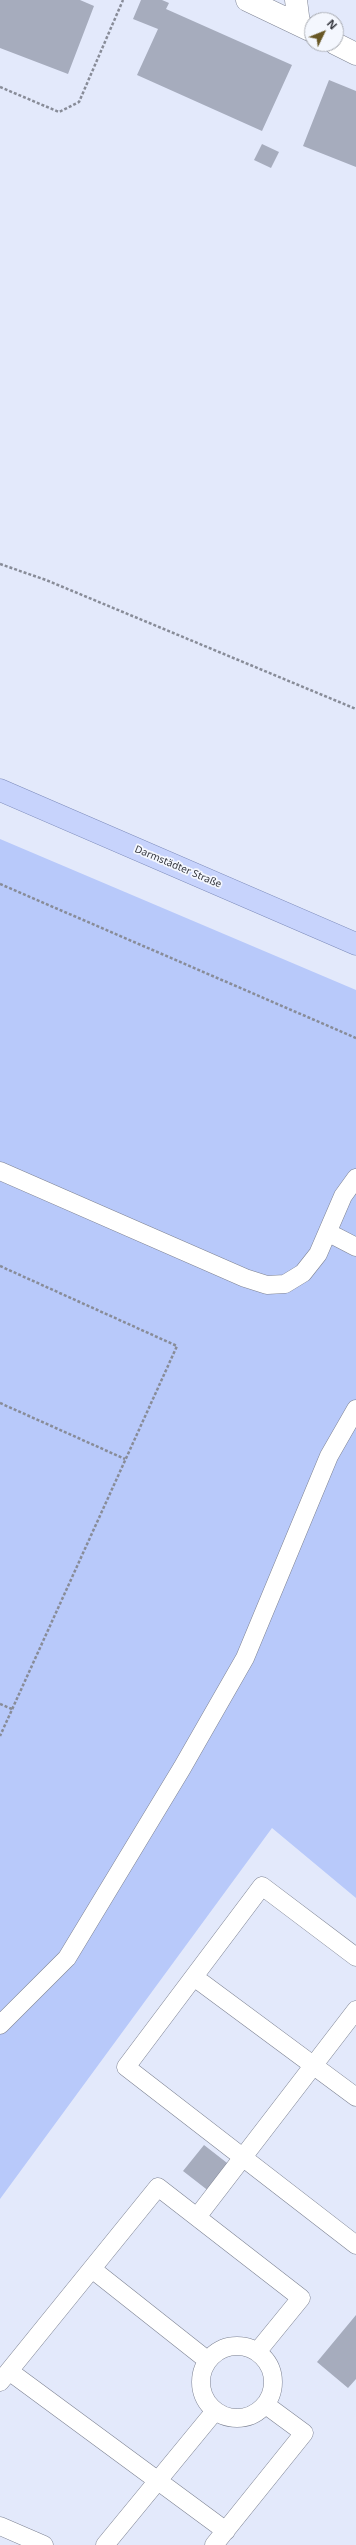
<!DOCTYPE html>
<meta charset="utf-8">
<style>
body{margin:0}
#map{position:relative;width:356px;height:2545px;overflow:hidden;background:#e3e9fb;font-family:"Noto Sans",sans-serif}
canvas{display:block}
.north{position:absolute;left:304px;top:12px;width:40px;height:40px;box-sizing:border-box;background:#f4f7fe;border:1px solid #a8abb2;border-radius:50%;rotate:47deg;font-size:11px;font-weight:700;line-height:16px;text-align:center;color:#36383f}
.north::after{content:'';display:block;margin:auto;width:14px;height:18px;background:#685725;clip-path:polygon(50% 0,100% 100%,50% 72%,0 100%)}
</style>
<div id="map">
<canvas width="356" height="2545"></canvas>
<div class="north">N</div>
</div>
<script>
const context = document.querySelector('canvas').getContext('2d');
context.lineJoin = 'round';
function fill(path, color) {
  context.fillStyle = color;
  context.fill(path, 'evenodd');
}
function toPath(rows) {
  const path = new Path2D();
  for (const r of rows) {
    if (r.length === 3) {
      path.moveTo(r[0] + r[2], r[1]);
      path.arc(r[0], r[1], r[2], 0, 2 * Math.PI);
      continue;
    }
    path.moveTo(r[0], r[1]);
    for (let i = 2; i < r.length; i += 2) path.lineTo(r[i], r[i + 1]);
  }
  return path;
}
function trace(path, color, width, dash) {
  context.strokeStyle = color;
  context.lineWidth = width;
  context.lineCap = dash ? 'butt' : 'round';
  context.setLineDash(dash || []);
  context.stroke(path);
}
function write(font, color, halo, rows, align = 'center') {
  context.font = font + ' "Noto Sans",sans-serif';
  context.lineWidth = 3.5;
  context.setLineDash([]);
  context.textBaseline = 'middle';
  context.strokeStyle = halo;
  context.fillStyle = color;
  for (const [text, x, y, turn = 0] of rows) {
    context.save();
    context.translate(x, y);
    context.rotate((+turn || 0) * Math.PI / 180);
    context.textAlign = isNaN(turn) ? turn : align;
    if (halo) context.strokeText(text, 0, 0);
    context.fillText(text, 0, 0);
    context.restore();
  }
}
const green = toPath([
 [0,839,356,990,356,1898,272,1828,0,2199]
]);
const building = toPath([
 [0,0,80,0,94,6,68,74,0,48],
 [141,0,162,0,169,3,166,9,292,65,262,131,137,75,158,29,133,19],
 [329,80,356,91,356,167,303,146],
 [262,144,279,152,271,168,254,160],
 [204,2145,231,2166,210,2192,183,2171],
 [356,2315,356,2379,348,2388,317,2362]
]);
const path = toPath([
 [0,87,59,112,79,102,123,0],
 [0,564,46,580,356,709],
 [0,884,356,1038],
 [0,1266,177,1346,0,1736],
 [0,1403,125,1459],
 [0,1704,12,1709]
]);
const lane = toPath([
 [0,1171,245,1278,267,1285,285,1284,303,1273,318,1254,343,1196,356,1178],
 [329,1233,356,1247],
 [356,1957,262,1886,126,2067,356,2245],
 [194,1977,356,2097],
 [0,2025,67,1958,182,1768,245,1658,329,1456,356,1409],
 [197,2217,356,2010],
 [92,2269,207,2360],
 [237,2382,36],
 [9,2371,226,2531],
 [0,2382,158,2187,301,2298,257,2352],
 [0,2526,44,2545],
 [105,2545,215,2411],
 [214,2545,304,2433,266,2405]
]);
const street = toPath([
 [247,0,312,31],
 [296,0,299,24],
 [336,44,356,54]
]);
const primary = toPath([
 [0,790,356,944]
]);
const streetNames = [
 ["Darmstädter Straße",178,867,23]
];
fill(green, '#b8c9fa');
fill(building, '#a6acbd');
trace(lane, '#7e8393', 19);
trace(street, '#7e8393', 23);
trace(primary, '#7c8ab9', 23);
trace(path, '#888c98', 2.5, [3, 2]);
trace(lane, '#fff', 18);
trace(street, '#fff', 22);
trace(primary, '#c7d3fc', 22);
write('10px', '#36383f', '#f4f7fe', streetNames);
</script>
